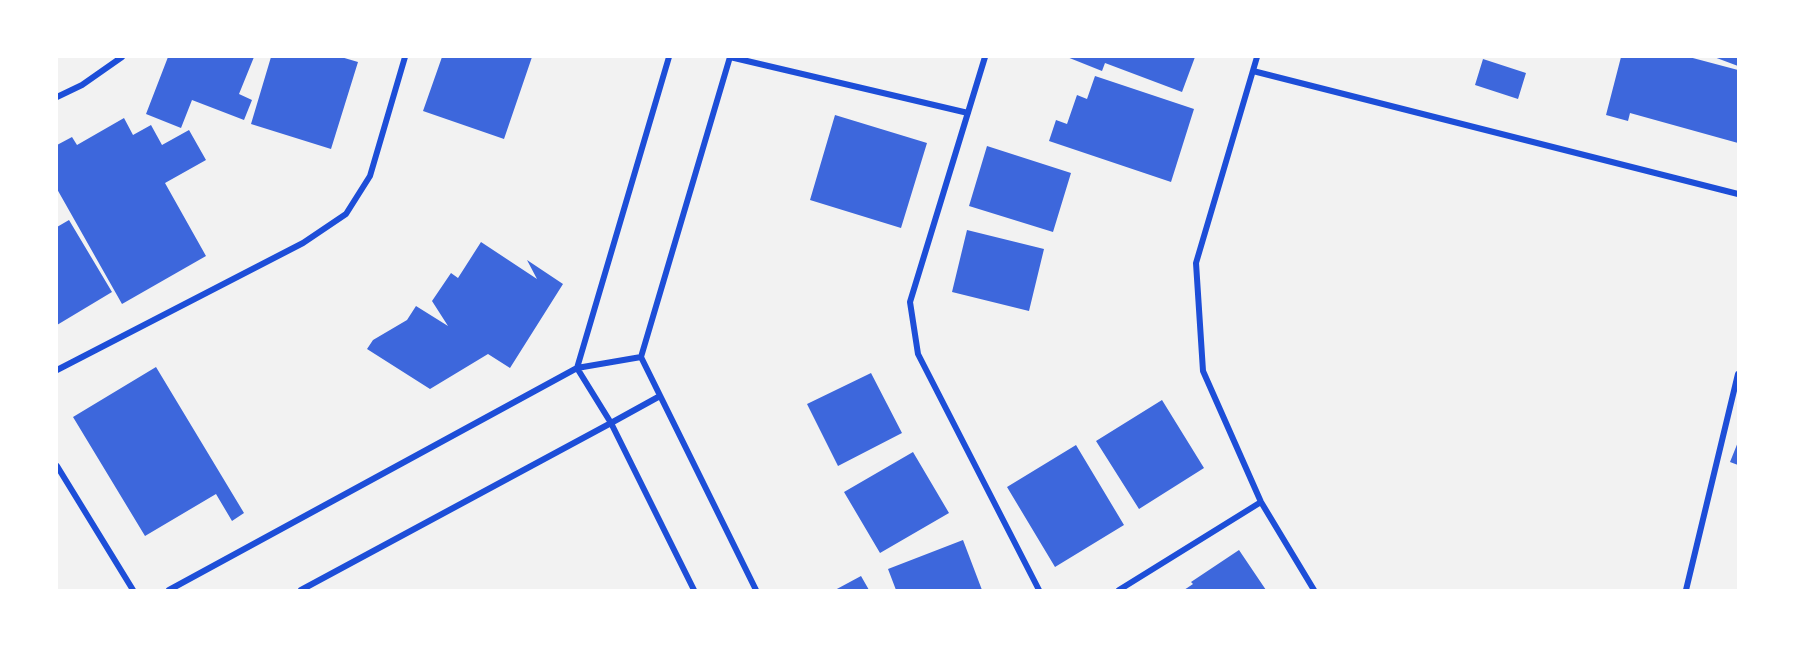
<!DOCTYPE html>
<style>
body{margin:0}
#map{position:relative;width:1795px;height:647px;overflow:hidden;background:#f2f2f2;font-family:"Roboto Condensed",sans-serif}
canvas{display:block}
.frame{position:absolute;inset:0;border:58px solid #fff;pointer-events:none}
</style>
<div id="map">
<canvas width="1795" height="647"></canvas>
<div class="frame"></div>
</div>
<script>
const context = document.querySelector('canvas').getContext('2d');
context.lineJoin = 'round';
function fill(path, color) {
  context.fillStyle = color;
  context.fill(path, 'evenodd');
}
function toPath(rows) {
  const path = new Path2D();
  for (const r of rows) {
    path.moveTo(r[0], r[1]);
    for (let i = 2; i < r.length; i += 2) path.lineTo(r[i], r[i + 1]);
  }
  return path;
}
function trace(path, color, width, dash) {
  context.strokeStyle = color;
  context.lineWidth = width;
  context.lineCap = dash ? 'butt' : 'round';
  context.setLineDash(dash || []);
  context.stroke(path);
}
const building = toPath([
 [168,57,254,57,239,94,252,100,244,120,192,100,181,128,146,114],
 [271,57,341,57,358,62,331,149,251,124],
 [442,57,532,57,504,139,423,111],
 [1067,57,1195,57,1182,92,1105,63,1102,71],
 [1621,57,1689,57,1738,70,1738,143,1630,113,1628,121,1606,115],
 [1714,57,1738,57,1738,66],
 [1483,59,1526,73,1518,99,1475,85],
 [1095,76,1194,109,1171,182,1049,141,1056,120,1067,124,1077,95,1087,99],
 [835,115,927,143,901,228,810,200],
 [124,118,133,135,151,125,162,145,189,130,206,160,165,183,206,256,122,304,57,189,57,145,72,137,77,145],
 [987,146,1071,173,1053,232,969,206],
 [69,220,112,292,57,325,57,227],
 [967,230,1044,249,1029,311,952,292],
 [481,242,537,279,527,260,563,284,510,368,488,354,430,389,367,349,373,340,407,320,416,306,448,326,432,301,451,273,458,278],
 [156,367,244,513,232,521,216,494,145,536,73,417],
 [871,373,902,433,838,466,807,404],
 [1162,400,1204,468,1139,509,1096,441],
 [1738,442,1738,465,1730,462],
 [1076,445,1124,525,1055,567,1007,487],
 [913,452,949,513,880,553,844,492],
 [963,540,982,590,896,590,888,569],
 [1239,550,1266,590,1184,590,1193,584,1191,582],
 [861,576,869,590,835,590]
]);
const minor = toPath([
 [730,57,641,357,756,590],
 [730,57,968,113],
 [985,57,910,302,918,354,1039,590],
 [1257,57,1196,263,1203,371,1261,502,1314,590],
 [1253,71,1738,194],
 [57,97,82,85,122,57],
 [641,357,577,368,611,423,660,396],
 [57,370,303,243,346,214,370,176,405,57],
 [57,466,133,590],
 [169,590,577,368,669,57],
 [301,590,611,423,694,590],
 [1119,590,1261,502],
 [1686,590,1738,374]
]);
fill(building, '#3d67dc');
trace(minor, '#1d4ed8', 6);
</script>
